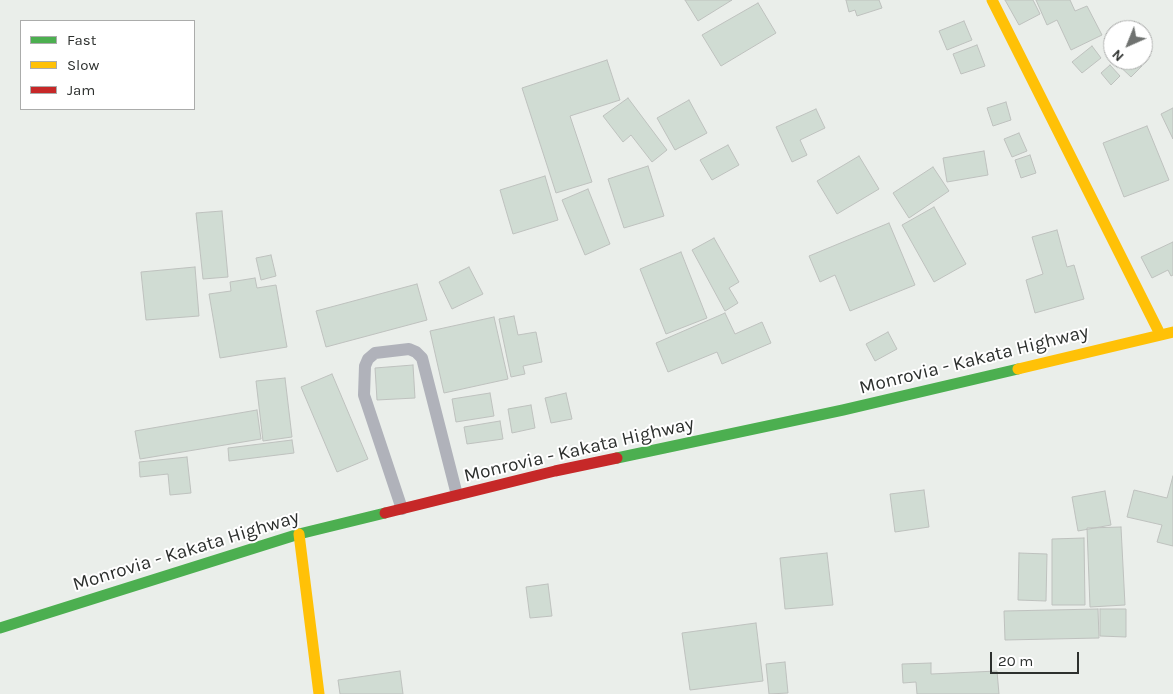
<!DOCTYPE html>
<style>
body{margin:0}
#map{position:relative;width:1173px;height:694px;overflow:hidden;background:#eaeeea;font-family:Karla,sans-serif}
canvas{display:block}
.legend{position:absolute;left:20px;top:20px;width:175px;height:90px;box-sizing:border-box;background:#fff;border:1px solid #abacab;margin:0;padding:6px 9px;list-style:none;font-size:15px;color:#2d302e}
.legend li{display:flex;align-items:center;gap:10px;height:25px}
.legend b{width:25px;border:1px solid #abacab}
.north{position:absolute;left:1103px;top:20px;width:50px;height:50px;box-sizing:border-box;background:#fff;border:1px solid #abacab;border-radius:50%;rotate:224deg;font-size:14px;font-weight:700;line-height:20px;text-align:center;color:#2d302e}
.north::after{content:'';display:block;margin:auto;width:18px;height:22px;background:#6f7270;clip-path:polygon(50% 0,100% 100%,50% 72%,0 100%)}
.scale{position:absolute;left:990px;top:652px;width:89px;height:22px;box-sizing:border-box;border:2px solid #2d302e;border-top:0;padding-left:6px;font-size:15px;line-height:18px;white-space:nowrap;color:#2d302e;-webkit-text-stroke:4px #fff;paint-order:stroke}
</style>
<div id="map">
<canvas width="1173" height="694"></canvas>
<ul class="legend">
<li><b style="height:6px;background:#4caf50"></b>Fast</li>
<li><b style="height:6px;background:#ffc107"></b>Slow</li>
<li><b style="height:6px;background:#c62828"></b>Jam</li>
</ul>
<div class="north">N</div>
<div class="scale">20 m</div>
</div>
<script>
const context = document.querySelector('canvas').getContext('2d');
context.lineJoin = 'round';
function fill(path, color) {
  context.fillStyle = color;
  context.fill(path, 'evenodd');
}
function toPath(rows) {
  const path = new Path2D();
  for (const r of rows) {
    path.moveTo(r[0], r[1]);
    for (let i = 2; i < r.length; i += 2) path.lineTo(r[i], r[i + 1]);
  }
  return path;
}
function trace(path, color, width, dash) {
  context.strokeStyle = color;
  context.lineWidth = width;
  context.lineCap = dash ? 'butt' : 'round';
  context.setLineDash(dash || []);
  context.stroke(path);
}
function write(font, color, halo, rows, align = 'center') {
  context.font = font + ' Karla,sans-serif';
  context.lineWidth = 4;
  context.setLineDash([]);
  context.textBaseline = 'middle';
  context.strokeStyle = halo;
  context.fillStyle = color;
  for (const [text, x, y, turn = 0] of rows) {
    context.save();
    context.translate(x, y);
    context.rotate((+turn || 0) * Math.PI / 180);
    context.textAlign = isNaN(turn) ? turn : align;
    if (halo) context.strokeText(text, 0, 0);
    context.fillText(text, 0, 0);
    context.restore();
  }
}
const building = toPath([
 [685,0,732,0,698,21,685,0],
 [846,0,879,0,882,8,857,16,855,10,849,12,846,0],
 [1005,0,1033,0,1040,14,1019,25,1005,0],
 [1036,0,1070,0,1075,11,1087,6,1102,35,1071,50,1057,20,1047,25,1036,0],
 [758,3,776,33,721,66,702,35,758,3],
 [964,21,972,40,947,50,939,31,964,21],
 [977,45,985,66,961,74,953,54,977,45],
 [1092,46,1101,58,1082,73,1072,62,1092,46],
 [607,60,620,100,570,116,592,182,556,193,522,88,607,60],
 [1113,60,1136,60,1142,66,1131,77,1113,60],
 [1110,65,1120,76,1111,85,1101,73,1110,65],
 [628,98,667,150,652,162,631,135,623,142,603,116,628,98],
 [689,100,707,133,675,150,657,118,689,100],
 [1006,102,1011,120,993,126,987,108,1006,102],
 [1173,108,1173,139,1161,114,1173,108],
 [816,109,825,128,800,140,807,155,792,162,776,127,816,109],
 [1147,126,1169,180,1124,197,1103,143,1147,126],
 [1019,133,1027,151,1012,157,1004,139,1019,133],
 [728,145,739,165,712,180,700,160,728,145],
 [984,151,988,175,947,182,943,158,984,151],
 [1030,155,1036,173,1021,178,1015,160,1030,155],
 [859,156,879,189,837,214,817,181,859,156],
 [648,166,664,216,624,228,608,179,648,166],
 [933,167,949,191,909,218,893,193,933,167],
 [545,176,558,220,513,234,500,190,545,176],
 [588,189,610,244,585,255,562,200,588,189],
 [934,207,966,264,934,282,902,225,934,207],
 [222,211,228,277,203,279,196,213,222,211],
 [889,223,915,285,850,311,835,275,820,282,809,256,889,223],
 [1057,230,1067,267,1074,265,1084,299,1035,313,1026,280,1043,274,1032,237,1057,230],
 [714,238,739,282,729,288,738,303,725,311,692,250,714,238],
 [1173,242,1173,275,1171,276,1168,270,1152,278,1141,257,1173,242],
 [681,252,707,318,666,334,640,269,681,252],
 [271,255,276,276,261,280,256,258,271,255],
 [195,267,199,316,146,320,141,272,195,267],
 [469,267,483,294,452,309,439,282,469,267],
 [255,278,257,288,276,285,287,347,220,358,209,294,231,291,230,282,255,278],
 [417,284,427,320,326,347,316,311,417,284],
 [725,313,735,334,762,322,771,343,722,364,717,352,668,372,656,343,725,313],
 [514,316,518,335,536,332,542,362,523,366,525,374,511,377,499,319,514,316],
 [494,317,508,379,444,393,430,331,494,317],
 [888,332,897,349,875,361,866,344,888,332],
 [413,365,415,398,377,400,375,368,413,365],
 [332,374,368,459,337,472,301,387,332,374],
 [285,378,292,437,263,441,256,381,285,378],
 [490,393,494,416,456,422,452,399,490,393],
 [566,393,572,419,551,423,545,398,566,393],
 [531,405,535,428,512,433,508,409,531,405],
 [257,410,261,439,140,459,135,431,257,410],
 [500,421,503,439,467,444,464,427,500,421],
 [292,440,294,453,229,461,228,448,292,440],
 [187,457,191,493,170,495,168,474,140,477,139,462,187,457],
 [1173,476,1173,546,1157,542,1162,525,1127,517,1134,490,1167,498,1173,476],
 [924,490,929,527,895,532,890,494,924,490],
 [1105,491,1111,525,1078,531,1072,497,1105,491],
 [1121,527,1125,605,1090,607,1087,528,1121,527],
 [1084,538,1085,605,1052,605,1052,539,1084,538],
 [827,553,833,605,785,609,780,558,827,553],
 [1019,553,1047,554,1046,601,1018,600,1019,553],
 [548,584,552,616,530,618,526,587,548,584],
 [1098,609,1099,638,1005,640,1004,611,1098,609],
 [1100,609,1126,609,1126,637,1100,636,1100,609],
 [756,623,763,681,690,690,682,633,756,623],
 [785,662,788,693,769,694,766,664,785,662],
 [931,663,931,674,997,671,999,694,917,694,916,682,903,683,902,664,931,663],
 [400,671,403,694,340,694,338,680,400,671]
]);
const lane = toPath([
 [402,509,364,395,365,366,368,359,375,353,409,349,416,352,422,358,457,495]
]);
const fast = toPath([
 [617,458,843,410,1018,369],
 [0,628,299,534,385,513]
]);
const slow = toPath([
 [992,0,1160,334],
 [1018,369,1173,332],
 [299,534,319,694]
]);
const jam = toPath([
 [385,513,555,471,617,458]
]);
const streetNames = [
 ["Monrovia - Kakata Highway",974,360,-14],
 ["Monrovia - Kakata Highway",579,450,-13],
 ["Monrovia - Kakata Highway",186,551,-17]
];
fill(building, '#d0dcd3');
trace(building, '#bec1be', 1);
trace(lane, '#b0b2ba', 12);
trace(fast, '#4caf50', 11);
trace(slow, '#ffc107', 11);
trace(jam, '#c62828', 11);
write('19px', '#2d302e', '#fff', streetNames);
</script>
